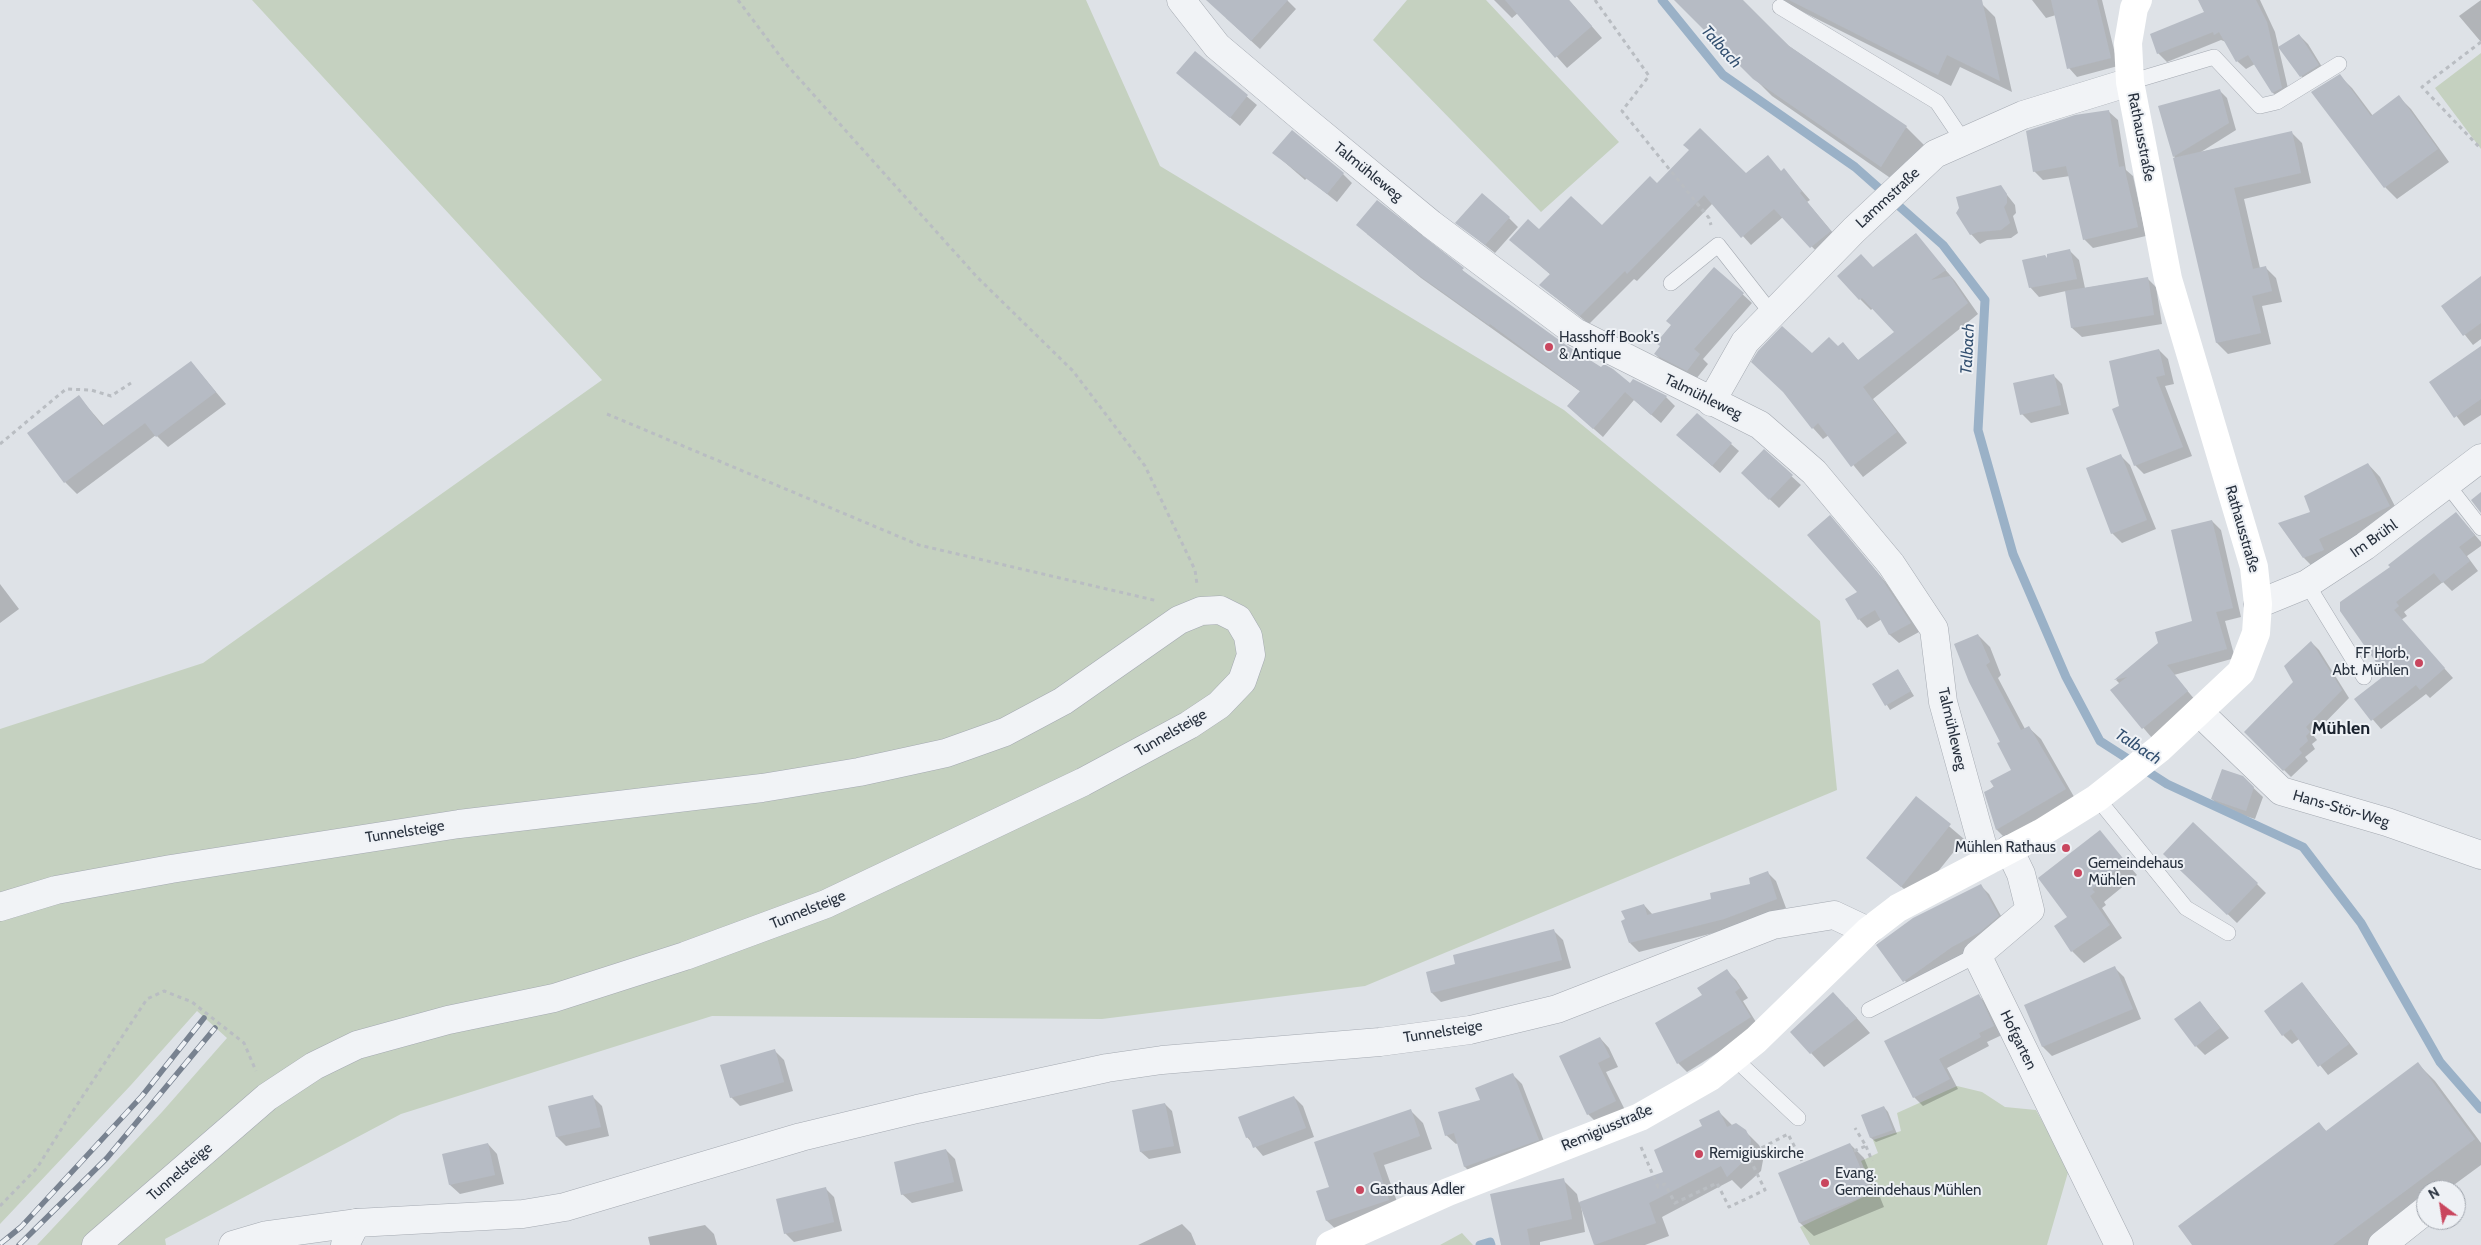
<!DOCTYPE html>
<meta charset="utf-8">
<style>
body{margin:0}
#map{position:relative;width:2481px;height:1245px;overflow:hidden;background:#dee2e7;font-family:Cabin,sans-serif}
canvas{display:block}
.north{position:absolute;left:2416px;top:1180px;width:50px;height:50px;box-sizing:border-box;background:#eef1f5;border:1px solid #9fa4ac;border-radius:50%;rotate:329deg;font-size:14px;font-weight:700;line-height:20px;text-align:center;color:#28313e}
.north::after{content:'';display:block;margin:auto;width:18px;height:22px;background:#c9465e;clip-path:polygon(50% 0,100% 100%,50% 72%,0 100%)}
</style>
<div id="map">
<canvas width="2481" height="1245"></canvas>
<div class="north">N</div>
</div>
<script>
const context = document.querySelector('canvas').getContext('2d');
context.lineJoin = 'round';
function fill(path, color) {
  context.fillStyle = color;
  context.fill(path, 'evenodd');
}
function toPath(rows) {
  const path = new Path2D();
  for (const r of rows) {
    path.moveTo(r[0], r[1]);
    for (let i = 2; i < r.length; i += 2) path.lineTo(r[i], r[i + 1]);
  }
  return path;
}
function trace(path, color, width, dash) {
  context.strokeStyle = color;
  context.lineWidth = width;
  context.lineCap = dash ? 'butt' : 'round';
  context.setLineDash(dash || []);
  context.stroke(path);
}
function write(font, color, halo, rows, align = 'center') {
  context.font = font + ' Cabin,sans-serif';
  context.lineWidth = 4;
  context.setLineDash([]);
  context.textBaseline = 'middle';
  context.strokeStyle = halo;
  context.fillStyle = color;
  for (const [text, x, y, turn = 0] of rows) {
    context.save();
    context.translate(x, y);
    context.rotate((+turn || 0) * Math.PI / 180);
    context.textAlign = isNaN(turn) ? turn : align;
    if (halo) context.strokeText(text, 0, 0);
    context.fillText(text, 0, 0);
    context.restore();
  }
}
const green = toPath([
 [252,0,1086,0,1160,166,1564,410,1820,621,1837,790,1365,986,1102,1019,712,1016,401,1114,165,1239,166,1245,37,1245,162,1112,227,1038,197,1011,131,1085,0,1224,0,729,203,663,602,380],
 [1407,0,1486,0,1619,142,1541,212,1373,40],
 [2481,53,2481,149,2435,88],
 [1957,1086,1982,1092,2005,1107,2036,1110,2069,1169,2047,1245,1810,1245,1800,1227,1874,1192,1861,1161,1878,1153,1873,1140,1901,1131,1897,1113],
 [1462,1233,1473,1245,1440,1245]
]);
const shadow = toPath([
 [1225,0,1287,0,1296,9,1260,49,1226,18],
 [1494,0,1569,0,1602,38,1567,68,1518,13,1512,18],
 [1684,0,1741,0,1789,46,1906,127,1924,145,1899,184,1772,96,1681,5],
 [1779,0,1982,0,1982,4,1995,17,2012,92,1960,67,1951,86],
 [2032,0,2102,0,2118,66,2077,77,2069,68,2056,15,2046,18],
 [2199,0,2260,0,2275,32,2290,97,2282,101,2273,93,2255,64,2246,69,2237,61,2226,42,2221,40,2167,62,2158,53,2205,13],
 [2481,0,2481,42,2459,16],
 [2299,35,2308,44,2327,75,2310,85,2301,76],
 [1195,53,1257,105,1240,126,1178,73],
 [2340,76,2352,88,2373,116,2399,97,2411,109,2449,162,2397,199,2385,187],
 [2219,90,2227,98,2236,130,2201,152,2291,132,2302,143,2311,183,2244,199,2260,268,2265,267,2276,278,2282,302,2262,306,2271,344,2228,354,2217,343,2175,159,2160,107],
 [2108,111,2118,120,2126,170,2133,176,2146,236,2093,248,2084,239,2070,176,2043,180,2034,171],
 [1274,153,1343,174,1352,183,1337,202,1307,178,1305,180],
 [1784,170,1810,200,1807,202,1839,240,1820,255,1783,217,1751,245,1713,203,1637,281,1634,279,1589,324,1540,285,1551,275,1520,248,1539,230,1602,227,1657,185,1782,172],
 [2000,186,2015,205,2016,213,2013,216,2018,233,2011,238,1987,240,1980,244,1971,234],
 [1377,201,1472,278,1565,346,1630,385,1666,397,1675,406,1661,423,1634,400,1603,437,1578,415,1581,392,1421,278,1367,234],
 [1509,218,1518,227,1495,253,1457,223],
 [1915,234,1955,281,1978,314,1873,399,1907,443,1863,477,1829,435,1823,439,1813,428,1812,354,1838,348,1843,344,1859,361,1896,332,1873,308,1871,310,1860,299,1873,268],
 [2069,250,2079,260,2085,288,2147,278,2156,287,2162,324,2082,337,2072,328,2066,291,2039,297,2030,287,2049,260],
 [1714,268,1752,303,1703,359,1708,364,1696,379,1664,363,1655,354],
 [2481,277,2481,339,2473,345,2442,306],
 [2159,350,2168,359,2174,384,2165,386,2192,456,2144,474,2135,465,2120,407],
 [2481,357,2481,415,2464,426,2431,382],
 [191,362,226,404,168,447,156,435,77,494,65,482,29,433,79,397,104,426],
 [2053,375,2062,384,2069,414,2031,423,2022,414],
 [1685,442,1731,444,1739,451,1720,473],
 [1764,451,1801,485,1779,508,1742,473],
 [2121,456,2130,465,2156,529,2122,543,2112,533],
 [2368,464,2380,477,2401,518,2331,551,2335,563,2316,570,2304,558,2311,512],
 [2456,513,2481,542,2481,546,2467,556,2478,571,2452,591,2443,582,2404,612,2407,616,2401,620,2453,678,2430,698,2426,694,2381,729,2356,700,2386,675,2392,567],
 [2212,521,2221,530,2241,617,2225,621,2235,658,2174,675,2196,701,2152,738,2112,691,2120,684,2116,680,2160,643,2194,622],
 [1838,525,1887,584,1919,632,1899,643,1890,635,1882,619,1867,628,1859,619,1859,592],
 [0,584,19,609,0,623],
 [1978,635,1990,647,2001,675,1998,678,2025,729,2028,727,2041,739,2077,802,2009,842,1997,830,1986,793,2013,770,2001,742],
 [2311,642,2319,650,2349,698,2313,735,2317,740,2312,744,2315,749,2305,757,2308,761,2291,777,2246,732,2295,682],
 [1898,670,1914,696,1890,710,1874,684],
 [2242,777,2263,797,2255,819,2221,808,2212,799],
 [1916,798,1964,839,1916,899,1867,858],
 [2099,831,2137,875,2104,902,2106,905,2102,908,2122,938,2084,963,2072,951,2069,917],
 [2174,863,2257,884,2266,893,2237,923],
 [1767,872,1776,881,1786,908,1733,928,1639,952,1630,943,1644,905,1653,915,1713,900,1752,885],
 [1980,885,1989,894,2006,925,1912,990,1878,945],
 [1554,931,1563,940,1571,968,1441,1002,1432,993,1427,973,1457,965],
 [2115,968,2124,977,2141,1019,2052,1056,2043,1047,2026,1005],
 [1727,971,1736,980,1748,998,1743,1001,1759,1027,1687,1072,1678,1063,1703,996],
 [2302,983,2358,1054,2328,1075,2299,1039,2292,1044,2283,1035],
 [1979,996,1988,1005,2002,1035,1987,1042,1989,1046,1947,1068,1958,1089,1923,1106,1914,1097],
 [2200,1002,2229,1038,2205,1055,2196,1046],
 [1847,1007,1870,1033,1824,1067,1811,1053],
 [1600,1038,1609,1048,1618,1067,1606,1072,1625,1110,1597,1123,1588,1114],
 [775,1051,784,1060,793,1091,740,1106,731,1097],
 [2418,1064,2435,1081,2481,1143,2481,1165,2447,1190,2426,1190,2426,1206,2373,1245,2193,1245,2318,1123,2327,1132],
 [1513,1075,1522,1084,1547,1149,1474,1176,1465,1167,1458,1143,1456,1144,1446,1135],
 [593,1097,602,1106,609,1136,566,1146,557,1137,550,1107],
 [1294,1097,1303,1106,1314,1137,1263,1156,1247,1137],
 [1165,1104,1172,1111,1181,1153,1149,1159,1141,1152,1133,1111],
 [1884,1107,1888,1112,1897,1134,1876,1142,1871,1138,1863,1115],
 [1411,1111,1423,1123,1432,1149,1384,1165,1401,1213,1340,1233,1327,1221,1317,1192,1330,1188],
 [1718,1111,1733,1126,1745,1131,1759,1145,1764,1155,1761,1171,1741,1189,1732,1180,1662,1217,1669,1236,1645,1245,1595,1245,1581,1205,1585,1232,1540,1242,1540,1245,1502,1245,1563,1180,1577,1194,1579,1203,1665,1172],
 [488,1144,497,1154,504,1184,460,1194,450,1185,444,1155],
 [1850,1144,1864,1158,1884,1207,1814,1236,1800,1223,1780,1174],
 [946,1150,955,1159,963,1191,912,1203,902,1194],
 [825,1188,834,1197,842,1231,794,1242,785,1233],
 [1182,1224,1191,1233,1196,1245,1138,1245],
 [705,1225,714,1234,717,1245,650,1245,648,1237]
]);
const stream = toPath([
 [1662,0,1723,75,1855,167,1943,245,1985,300,1978,430,2013,554,2066,677,2100,741,2167,784,2303,847,2361,923,2440,1062,2481,1109],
 [1480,1245,1490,1242,1491,1245]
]);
const building = toPath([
 [1206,0,1288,0,1251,41],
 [1505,0,1569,0,1592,26,1555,58],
 [1674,0,1743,0,1789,46,1907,126,1881,167,1753,79],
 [1789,0,1982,0,2000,81,1947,55,1938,75],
 [2051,0,2097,0,2111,58,2067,69],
 [2198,0,2256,0,2267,22,2282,88,2272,93,2248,55,2236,62,2219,32,2214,35,2213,32,2157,54,2150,34,2204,12],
 [2299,34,2319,65,2300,77,2278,47],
 [1195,51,1248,95,1230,118,1176,73],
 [2340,74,2371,116,2399,95,2438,149,2384,188,2311,92],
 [2220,89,2229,123,2173,157,2158,106],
 [2109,110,2119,167,2124,166,2138,227,2083,240,2066,166,2033,172,2026,131,2075,115],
 [1700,128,1746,173,1768,155,1781,171,1784,168,1802,191,1800,193,1831,231,1810,248,1774,209,1741,238,1704,195,1627,274,1625,271,1580,316,1539,285,1550,274,1509,240,1528,219,1539,229,1571,196,1602,225,1650,176,1657,183,1689,150,1683,145],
 [1292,130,1344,173,1327,194,1272,153],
 [2292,131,2301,173,2234,188,2253,269,2266,266,2272,291,2252,296,2261,333,2216,343,2173,158],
 [2001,185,2007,194,2007,203,2004,207,2010,223,2001,230,1978,232,1970,235,1956,213,1959,208,1956,197],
 [1482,193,1510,217,1485,245,1455,223],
 [1377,200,1464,268,1462,270,1566,345,1601,367,1604,364,1613,369,1630,383,1633,379,1667,396,1651,415,1625,392,1593,429,1567,406,1580,391,1490,324,1489,325,1410,269,1356,225],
 [1916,233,1946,270,1931,280,1950,276,1968,303,1863,387,1897,432,1851,467,1818,423,1812,429,1783,392,1751,362,1758,351,1782,326,1812,353,1829,337,1838,346,1843,342,1858,360,1894,332,1862,298,1859,300,1837,276,1861,254,1873,267],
 [2070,249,2077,279,2029,288,2022,260,2045,255,2047,258,2047,254],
 [1714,267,1744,293,1694,349,1700,354,1687,371,1654,354,1660,346,1656,343,1671,325,1666,321],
 [2481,276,2481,323,2463,336,2441,306],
 [2148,277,2154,315,2071,328,2065,291],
 [2481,346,2481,399,2454,418,2429,382],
 [2159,349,2165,375,2156,377,2183,447,2134,466,2112,409,2119,406,2109,361],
 [191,361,216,392,156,437,145,423,64,483,27,433,79,395,102,426],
 [2054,374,2061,405,2020,415,2013,383],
 [1697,413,1732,443,1712,466,1676,435],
 [1764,449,1793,475,1769,500,1741,473],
 [2121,454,2147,520,2111,534,2086,468],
 [2368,463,2390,506,2319,539,2324,550,2303,558,2278,523,2310,512,2304,496],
 [2481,492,2481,513,2471,500],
 [2456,512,2475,535,2459,547,2470,561,2442,583,2434,573,2396,602,2399,606,2394,610,2445,668,2420,690,2416,685,2371,721,2354,699,2385,675,2340,611,2340,602,2390,567,2388,565],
 [1830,515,1878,573,1911,623,1889,635,1875,610,1858,620,1845,599,1857,592,1807,535],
 [2212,520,2233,608,2216,612,2227,649,2167,665,2188,691,2142,729,2110,690,2127,677,2114,680,2158,643,2155,632,2192,621,2171,530],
 [1978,634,1990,662,1986,665,2021,730,2029,726,2066,789,1996,830,1984,792,1994,787,1990,781,2011,770,1997,743,2000,742,1969,682,1954,644],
 [2311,641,2342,690,2306,727,2310,732,2306,736,2308,741,2299,749,2302,753,2283,771,2244,732,2293,682,2284,666],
 [1898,669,1911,691,1885,706,1872,684],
 [2222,769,2243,776,2254,787,2246,811,2211,799],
 [1916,796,1951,824,1901,887,1866,858],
 [2193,822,2258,883,2227,915,2163,854],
 [2100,830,2126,862,2092,889,2095,892,2090,896,2110,925,2071,952,2054,926,2067,917,2038,878],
 [1768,871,1777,899,1724,919,1629,943,1621,921,1625,919,1621,911,1644,904,1647,915,1711,899,1710,893,1750,884,1749,878],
 [1981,884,1999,916,1980,932,1952,947,1903,982,1876,945,1913,918],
 [1554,929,1562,960,1431,993,1426,972,1455,964,1453,955],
 [2115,966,2133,1009,2042,1047,2024,1005],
 [1727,969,1740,988,1735,992,1751,1017,1677,1064,1655,1023,1702,995,1697,988],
 [2302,982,2349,1044,2318,1067,2291,1029,2282,1036,2264,1011],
 [1833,992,1857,1018,1810,1054,1790,1032],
 [1979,994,1994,1026,1979,1033,1981,1037,1939,1059,1950,1079,1913,1098,1884,1041],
 [2200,1001,2220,1028,2195,1047,2174,1019],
 [1600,1037,1610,1057,1598,1063,1616,1101,1587,1115,1559,1056],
 [775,1049,784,1082,730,1098,720,1065],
 [2418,1062,2475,1139,2333,1245,2192,1245,2178,1226,2319,1122,2326,1131],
 [1513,1073,1539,1140,1464,1167,1454,1133,1445,1136,1438,1112,1480,1100,1475,1088],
 [593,1095,601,1127,556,1137,548,1106],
 [1294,1096,1306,1128,1253,1148,1249,1137,1246,1138,1238,1117],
 [1165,1103,1174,1146,1140,1152,1132,1110],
 [1884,1106,1893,1130,1870,1138,1861,1115],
 [1411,1109,1420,1136,1373,1153,1389,1200,1326,1221,1316,1191,1329,1187,1314,1142],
 [1719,1110,1727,1127,1736,1123,1746,1130,1751,1140,1748,1157,1727,1177,1721,1166,1649,1203,1656,1223,1594,1245,1579,1202,1663,1172,1654,1150,1702,1126,1699,1120],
 [488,1143,495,1175,449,1185,442,1154],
 [1850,1143,1871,1193,1799,1223,1778,1173],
 [946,1149,954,1182,901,1195,894,1162],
 [1564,1178,1572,1219,1527,1229,1530,1245,1501,1245,1490,1194],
 [826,1187,834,1222,784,1234,776,1199]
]);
const path = toPath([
 [738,0,786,64,977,277,1073,371,1145,466,1195,570,1197,584],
 [1595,0,1649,76,1622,111,1709,218,1711,225],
 [2481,42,2422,87,2481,149],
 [607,414,919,545,1158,601],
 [0,444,66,389,91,390,111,396,131,383],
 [1866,1146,1872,1161],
 [1641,1147,1658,1187,1665,1184,1675,1203,1717,1183,1729,1207,1765,1190,1748,1155,1788,1134,1803,1163],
 [1854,1151,1866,1146,1855,1128],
 [0,1206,37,1168,67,1120,147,999,164,991,192,1002,244,1043,256,1071]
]);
const service = toPath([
 [1780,7,1937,102,1964,142],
 [2130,82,2214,57,2260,106,2277,102,2339,64],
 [1671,283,1718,245,1772,314],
 [2446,483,2481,528],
 [2307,584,2364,677],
 [2097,798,2186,908,2228,933],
 [1869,1010,1977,955],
 [1734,1058,1798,1118]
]);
const minor = toPath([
 [1181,0,1217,46,1300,116,1431,224,1575,332,1760,425,1814,472,1891,564,1934,629,1943,702,1982,844,1990,859],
 [1711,402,1745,342,1854,230,1935,154,2023,115,2130,82],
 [2258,604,2307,584,2365,546,2481,458],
 [2199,712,2281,791,2387,822,2481,855],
 [2009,849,2021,874,2030,910,1977,955,2119,1245],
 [345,1245,356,1223],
 [2382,1245,2426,1210]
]);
const tertiary = toPath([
 [0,907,56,890,171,869,459,824,762,788,859,772,946,753,1005,732,1063,701,1179,620,1201,611,1220,610,1238,619,1248,636,1251,655,1242,681,1219,705,1189,725,1083,782,826,904,685,956,554,998,448,1020,357,1045,314,1066,267,1097,96,1245],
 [233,1245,267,1235,356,1223,523,1214,565,1207,801,1137,917,1109,1107,1068,1162,1060,1380,1042,1470,1030,1557,1009,1773,925,1834,915,1868,931]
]);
const secondary = toPath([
 [1330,1245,1448,1192,1640,1117,1710,1077,1756,1040,1868,931,1898,908,2041,833,2097,798,2159,749,2241,672,2256,633,2258,604,2254,567,2168,279,2130,82,2128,43,2134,8,2138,0]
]);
const rail = toPath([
 [0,1244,21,1227,142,1096,204,1018],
 [19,1245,107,1158,215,1028]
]);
const markers = [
 [1549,347,5,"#c9465e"],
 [2419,663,5,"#c9465e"],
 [2066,848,5,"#c9465e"],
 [2078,873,5,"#c9465e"],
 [1699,1154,5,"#c9465e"],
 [1825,1183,5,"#c9465e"],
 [1360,1190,5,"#c9465e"]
];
const streetNames = [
 ["Rathausstraße",2141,137,79],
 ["Talmühleweg",1368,172,39],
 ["Lammstraße",1888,198,-43],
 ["Talmühleweg",1703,397,26],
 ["Rathausstraße",2242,529,74],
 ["Im Brühl",2374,539,-35],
 ["Talmühleweg",1952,729,77],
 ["Tunnelsteige",1171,733,-30],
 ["Hans-Stör-Weg",2341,809,16],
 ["Tunnelsteige",405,832,-9],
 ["Tunnelsteige",808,910,-22],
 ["Tunnelsteige",1443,1032,-9],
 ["Hofgarten",2018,1040,64],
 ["Remigiusstraße",1607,1128,-23],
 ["Tunnelsteige",180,1172,-41]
];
const poiNames = [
 ["Hasshoff Book's",1559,338],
 ["& Antique",1559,355],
 ["FF Horb,",2409,654,"right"],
 ["Abt. Mühlen",2409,671,"right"],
 ["Mühlen Rathaus",2056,848,"right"],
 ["Gemeindehaus",2088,864],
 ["Mühlen",2088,881],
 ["Remigiuskirche",1709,1154],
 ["Evang.",1835,1174],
 ["Gemeindehaus Mühlen",1835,1191],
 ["Gasthaus Adler",1370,1190]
];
const waterNames = [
 ["Talbach",1721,47,48],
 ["Talbach",1968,349,-87],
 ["Talbach",2138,747,33]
];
const quarterNames = [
 ["Mühlen",2341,729]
];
fill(green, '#c5d1c0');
fill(shadow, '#0003');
trace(stream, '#9ab1c7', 9);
fill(building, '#b6bbc4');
trace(service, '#a4a9b1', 16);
trace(minor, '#a4a9b1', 29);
trace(tertiary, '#a4a9b1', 29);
trace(path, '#b9bdc2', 3, [4, 4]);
trace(service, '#f1f3f6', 15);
trace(minor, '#f1f3f6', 28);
trace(tertiary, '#f1f3f6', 28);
trace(secondary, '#fff', 28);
trace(rail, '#788290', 5.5);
trace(rail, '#eef1f5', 4, [11]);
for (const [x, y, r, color] of markers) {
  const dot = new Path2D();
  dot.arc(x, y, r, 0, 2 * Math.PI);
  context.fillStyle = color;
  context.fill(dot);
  trace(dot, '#eef1f5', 2);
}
write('15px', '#28313e', '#eef1f5', streetNames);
write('15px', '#28313e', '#eef1f5', poiNames, 'left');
write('italic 16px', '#335070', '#eef1f5', waterNames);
write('bold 18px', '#1a222e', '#eef1f5', quarterNames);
</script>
